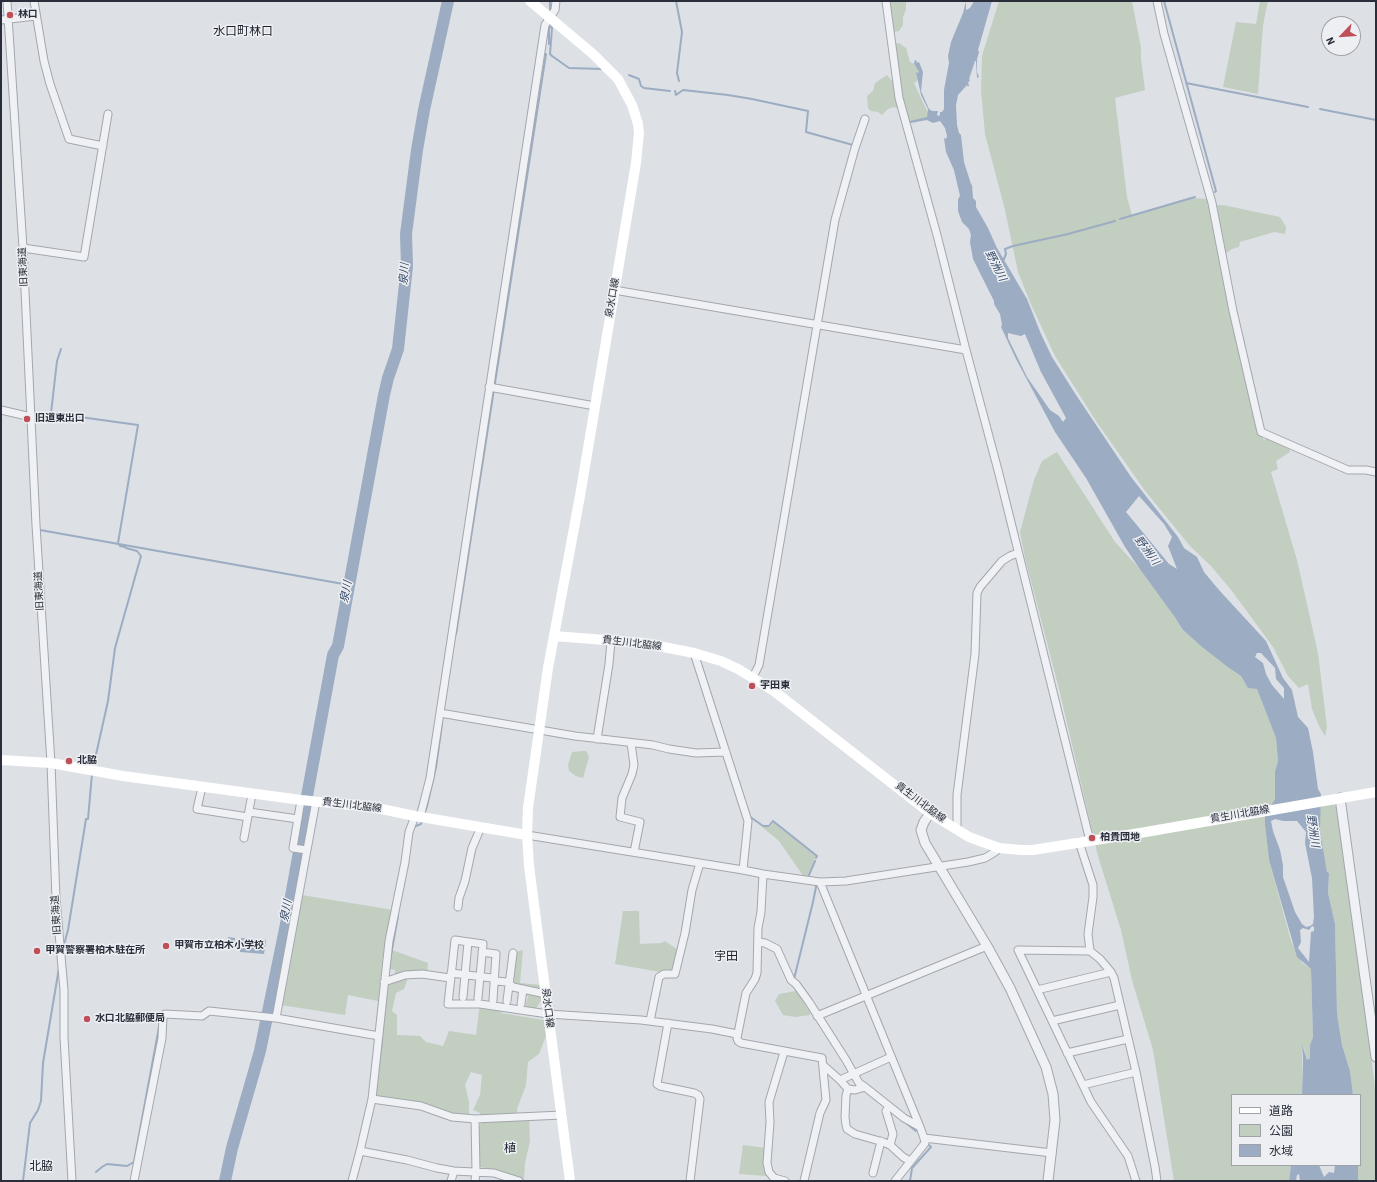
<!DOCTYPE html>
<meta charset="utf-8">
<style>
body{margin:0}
#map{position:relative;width:1377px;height:1182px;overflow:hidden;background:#dde0e5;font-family:"Source Sans 3","Noto Sans JP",sans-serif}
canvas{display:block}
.frame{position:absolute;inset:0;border:2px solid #292e3a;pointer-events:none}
.legend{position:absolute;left:1231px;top:1094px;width:130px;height:72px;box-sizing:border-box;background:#edeff3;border:1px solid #9fa2a9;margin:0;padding:5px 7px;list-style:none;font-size:12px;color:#292e3a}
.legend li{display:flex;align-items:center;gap:8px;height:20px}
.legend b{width:20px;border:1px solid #9fa2a9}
.north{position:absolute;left:1321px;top:16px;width:40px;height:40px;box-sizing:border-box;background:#edeff3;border:1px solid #9fa2a9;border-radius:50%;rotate:245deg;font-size:11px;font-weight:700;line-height:16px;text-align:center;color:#292e3a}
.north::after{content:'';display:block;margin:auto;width:14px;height:18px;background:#be4f59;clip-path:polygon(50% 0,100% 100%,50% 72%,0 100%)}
</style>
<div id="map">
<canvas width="1377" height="1182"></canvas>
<div class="frame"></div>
<ul class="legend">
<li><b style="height:5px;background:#fff"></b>道路</li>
<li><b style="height:11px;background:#c2cec0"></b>公園</li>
<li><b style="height:11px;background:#9cacc2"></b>水域</li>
</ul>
<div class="north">N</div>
</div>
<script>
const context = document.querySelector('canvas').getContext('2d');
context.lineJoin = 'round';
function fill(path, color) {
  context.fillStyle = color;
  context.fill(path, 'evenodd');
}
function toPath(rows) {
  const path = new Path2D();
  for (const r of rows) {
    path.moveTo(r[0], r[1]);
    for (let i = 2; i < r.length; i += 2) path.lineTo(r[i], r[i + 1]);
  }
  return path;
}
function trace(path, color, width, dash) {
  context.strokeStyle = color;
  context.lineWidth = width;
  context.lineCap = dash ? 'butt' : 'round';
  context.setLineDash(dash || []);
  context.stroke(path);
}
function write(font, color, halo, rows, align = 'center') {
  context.font = font + ' "Source Sans 3","Noto Sans JP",sans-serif';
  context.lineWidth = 3;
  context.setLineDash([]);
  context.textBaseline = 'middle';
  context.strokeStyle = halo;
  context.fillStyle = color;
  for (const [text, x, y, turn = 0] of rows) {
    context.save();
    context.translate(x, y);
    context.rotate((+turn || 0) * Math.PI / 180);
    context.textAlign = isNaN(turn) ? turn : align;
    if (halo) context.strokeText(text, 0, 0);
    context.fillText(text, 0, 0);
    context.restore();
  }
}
const green = toPath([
 [884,1,906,1,906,10,903,17,903,25,899,31,893,32],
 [999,1,1132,1,1141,48,1141,59,1145,90,1115,98,1127,197,1132,215,1189,198,1208,199,1214,209,1218,205,1223,205,1280,217,1286,227,1285,234,1274,232,1240,242,1239,247,1232,249,1223,255,1260,433,1264,440,1268,438,1289,449,1290,452,1276,461,1278,469,1271,472,1297,560,1318,653,1327,727,1325,736,1319,726,1312,709,1308,684,1299,688,1288,676,1273,647,1232,591,1211,566,1190,546,1146,492,1096,421,1055,356,1030,302,1018,272,1005,210,985,134,981,91,982,56],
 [1260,1,1268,1,1263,25,1258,94,1223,87,1236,22,1256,24],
 [899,43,906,48,910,62,917,65,921,78,914,83,928,113,926,119,918,120,915,123,906,119,903,111,894,107,888,109,882,115,878,112,871,111,868,108,867,96,873,91,875,83,887,75,891,80,894,80,892,44],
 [1057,452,1115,542,1139,568,1174,616,1183,630,1202,647,1229,668,1241,676,1248,687,1257,689,1276,738,1278,761,1275,771,1275,799,1265,815,1265,825,1269,860,1291,941,1302,963,1311,969,1313,1037,1310,1045,1310,1058,1307,1060,1304,1048,1302,1045,1302,1095,1232,1095,1232,1165,1291,1165,1289,1181,1174,1181,1153,1050,1132,980,1121,930,1098,856,1060,693,1025,558,1020,532,1034,480,1042,461],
 [582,751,586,751,589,757,583,778,576,776,569,771,568,765,572,752],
 [1330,803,1334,805,1338,809,1376,1094,1376,1181,1358,1181,1358,1165,1360,1165,1360,1095,1353,1095,1350,1071,1342,1045,1337,1014,1335,924,1328,893,1329,873,1327,872,1320,830,1320,805],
 [774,822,816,856,807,876,804,877,779,841,762,827,770,827],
 [302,895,393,910,383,955,378,1001,348,995,345,1015,281,1005],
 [623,911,639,911,640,944,661,943,665,941,678,950,672,972,660,972,615,964],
 [392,950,428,963,427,974,408,978,404,989,396,993,392,1011,397,1015,397,1035,420,1036,426,1042,443,1046,449,1031,476,1035,480,1002,497,1003,501,1013,544,1020,546,1036,539,1054,528,1062,526,1085,517,1109,517,1121,529,1118,530,1141,525,1163,524,1180,474,1165,472,1155,475,1134,481,1123,480,1113,473,1110,480,1095,482,1075,471,1072,465,1085,469,1102,469,1114,460,1114,420,1107,419,1110,375,1102,386,985,395,980,395,970,389,969],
 [523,950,520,983,542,985,542,999,535,1010,525,1009,528,996,512,989,512,975,516,952],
 [796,991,810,1012,810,1015,795,1017,783,1015,775,1001,779,994],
 [743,1145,766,1148,765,1163,767,1176,739,1174]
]);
const water = toPath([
 [966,1,966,10,970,8,974,1,992,1,978,50,979,52,977,59,977,72,979,77,977,78,976,61,975,61,969,79,970,80,968,83,969,85,968,87,967,85,958,95,956,105,957,125,959,133,961,135,964,162,971,184,972,185,973,198,976,201,976,207,988,228,997,248,1027,299,1041,334,1052,357,1076,395,1131,477,1178,537,1184,548,1197,557,1204,572,1219,590,1266,641,1283,678,1292,690,1298,717,1308,728,1313,752,1318,789,1321,794,1320,830,1327,872,1329,873,1328,893,1335,924,1337,1014,1342,1045,1350,1071,1353,1095,1302,1095,1303,1059,1302,1044,1307,1060,1310,1058,1310,1045,1313,1037,1311,969,1297,957,1269,860,1265,825,1265,815,1275,799,1275,771,1278,761,1276,738,1257,689,1248,688,1241,676,1229,668,1202,647,1183,630,1174,616,1139,568,1125,547,1086,478,1055,432,1016,359,1001,327,1002,325,1000,314,994,304,994,301,973,259,970,242,971,235,969,229,962,222,958,211,958,199,960,196,954,170,946,152,944,138,946,139,947,136,945,128,940,121,933,123,927,120,910,123,910,121,927,117,928,109,921,95,916,72,918,73,919,72,914,63,915,60,917,61,916,63,919,62,923,72,921,91,929,109,932,111,938,111,937,115,938,116,940,115,940,112,942,112,944,109,944,90,949,63,948,56,951,42,963,13],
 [1008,333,1021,336,1025,334,1041,372,1066,418,1063,422,1059,416,1050,410,1027,377,1008,338],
 [1139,496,1164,524,1172,537,1168,546,1177,569,1169,564,1126,512],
 [1257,653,1261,653,1275,668,1276,679,1284,688,1284,699,1272,685,1266,674,1263,663,1255,657],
 [1275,819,1283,821,1297,821,1306,832,1305,843,1312,878,1314,917,1313,924,1310,926,1306,927,1302,924,1295,912,1283,877,1283,865,1280,850,1273,831,1271,821],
 [1312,926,1314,927,1314,931,1311,932,1309,962,1298,948,1301,942,1300,930,1303,928,1309,930],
 [228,937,235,938,234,947,227,947],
 [241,938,266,940,264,954,240,952],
 [1291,1165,1319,1165,1324,1177,1329,1172,1334,1173,1335,1165,1358,1165,1358,1181,1300,1181,1299,1174,1297,1175,1296,1181,1289,1181]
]);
const stream = toPath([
 [676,1,682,32,677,73,679,81],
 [1164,1,1216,191,1215,192],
 [550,9,550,1],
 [550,26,552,28,550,54,552,56,569,68,603,69],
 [549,44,549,27],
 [629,75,639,79,641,86,644,88,670,91],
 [1186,83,1308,107],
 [675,91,676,95,683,90,728,95,752,99,808,111,806,132,853,145,854,143],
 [1320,109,1376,120],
 [1120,219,1195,197],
 [1003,261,1006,254,1005,249,1013,246,1068,234,1115,221],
 [61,349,57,361,51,413,138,425,118,543],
 [40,530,349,585],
 [456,634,546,54],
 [93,768,108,701,115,648,141,556,137,551,126,548,125,547,120,546,118,543],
 [424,815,427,806,436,767,442,724],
 [749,816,763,826,769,826,773,821,817,856,816,858],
 [413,827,421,824,422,821],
 [810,877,808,877,815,861],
 [63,948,68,930,86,819,88,819,92,774],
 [391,955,398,916],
 [794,979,813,902,816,887,815,884],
 [377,1080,382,1041],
 [906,1123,916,1131],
 [96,1172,102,1167,107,1164,127,1166,134,1162,159,1027],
 [356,1178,363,1153],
 [23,1181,30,1123,38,1110,41,1101,43,1063,59,968],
 [910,1181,912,1168,931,1147,929,1145]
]);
const river = toPath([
 [225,1181,232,1148,260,1051,286,924,302,835,307,796,333,655,338,646,384,395,388,378,398,349,407,266,406,234,417,150,424,110,448,1]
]);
const minor = toPath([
 [7,1,23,248,36,525,51,763,56,899,64,990,64,1037,72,1181],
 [34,1,44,61,50,84,69,139,103,146],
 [886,1,899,98,937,235,966,350],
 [1157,1,1164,34,1212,203,1233,311,1261,432,1348,470,1366,470,1376,472],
 [1,20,36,16],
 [23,248,84,257,108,114],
 [614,290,966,350,999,474,1090,841],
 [489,387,595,406],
 [1,410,31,417],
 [694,653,748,821,743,870],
 [753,677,759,665,835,220,855,148,865,119],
 [440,713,575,736,653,745,669,749,696,753,726,752],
 [597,739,609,664,611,641],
 [631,743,634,765,632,774,622,798,620,817,640,822,634,852],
 [202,787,197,809,248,817],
 [301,800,293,848,307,850],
 [249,812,298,819],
 [420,817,430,778,545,25,555,10,556,1],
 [957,830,957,795,975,654,977,593,980,587,1002,561,1010,556,1018,553],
 [527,835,743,870,763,874,820,882,846,881,968,862,985,858,995,852,999,848],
 [244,838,252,794],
 [1079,842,1093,885,1093,897,1088,934,1090,951],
 [763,874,761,912,758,928,757,973,755,979,746,993,737,1038,738,1041,741,1043,822,1058,826,1100,820,1113,804,1181],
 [820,882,920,1127],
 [458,907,459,898,465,881,472,848,481,827],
 [758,942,765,943,777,949,791,980,796,984,809,1002,846,1060,859,1083,865,1087],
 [482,952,496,954,493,1000],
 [451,973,492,978,496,981,507,982,513,987,546,994],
 [384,982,405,975,422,974,450,978],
 [1037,990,1111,972],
 [463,997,468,942],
 [478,998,483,944,455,940,448,1004,480,1004,548,1014,641,1020,712,1029,737,1034],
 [507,1001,513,953],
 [521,1004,523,989],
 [817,1016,987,946],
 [276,1018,316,801],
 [650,1021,659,977,664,974,675,974,685,933,692,890,700,863],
 [1052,1021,1120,1005],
 [668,1023,657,1084,660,1086,694,1093,698,1095,700,1099,690,1181],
 [784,1052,769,1102,770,1122,767,1163,769,1172,774,1178,785,1181],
 [1067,1053,1128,1039],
 [823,1065,840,1080,848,1089,855,1090,865,1087,904,1118,920,1127,924,1138,925,1143,895,1181],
 [840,1080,891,1057],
 [1083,1085,1136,1072],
 [848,1089,846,1095,845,1117,846,1125,847,1129,855,1134,883,1142,890,1145],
 [372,1099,421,1106,452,1117,475,1119,562,1115],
 [889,1106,886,1111,893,1134,890,1145,903,1157,910,1161],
 [475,1119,476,1171,475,1181],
 [924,1138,1052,1153],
 [360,1151,407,1160,437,1168,454,1171,494,1173,519,1181],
 [873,1173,881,1141],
 [134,1181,162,1038,163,1016,165,1014,202,1016,209,1011,276,1018,379,1036],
 [352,1181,360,1151,372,1099,389,941,405,862,409,832,415,816],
 [451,1181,454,1171],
 [1136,1181,1128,1156,1091,1102,1018,950,1090,951,1100,959,1111,972,1114,978,1136,1072,1155,1167,1157,1181]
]);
const tertiary = toPath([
 [1340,798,1376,1057],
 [930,813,924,822,921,830,925,843,987,946,1010,988,1046,1067,1053,1094,1055,1120,1048,1181]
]);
const secondary = toPath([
 [530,1,593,54,618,79,632,105,638,124,639,133,636,163,580,496,548,668,528,808,527,835,529,866,570,1181],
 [554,636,643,643,694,653,721,661,738,669,774,691,930,813,969,837,999,848,1021,850,1033,850,1140,833,1376,792],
 [1,760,51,763,123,776,301,800,372,807,415,816,527,835]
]);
const markers = [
 [10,15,4,"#be4f59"],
 [27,419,4,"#be4f59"],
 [752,686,4,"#be4f59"],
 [69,761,4,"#be4f59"],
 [1092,838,4,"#be4f59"],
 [166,946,4,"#be4f59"],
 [37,951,4,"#be4f59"],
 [87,1019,4,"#be4f59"]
];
const poiNames = [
 ["林口",18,15],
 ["旧道東出口",35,419],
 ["宇田東",760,686],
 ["北脇",77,761],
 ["柏貴団地",1100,838],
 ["甲賀市立柏木小学校",174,946],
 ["甲賀警察署柏木駐在所",45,951],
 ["水口北脇郵便局",95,1019]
];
const streetNames = [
 ["旧東海道",24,267,-93],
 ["泉水口線",613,298,-80],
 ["旧東海道",40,591,-93],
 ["貴生川北脇線",632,644,7],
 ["貴生川北脇線",920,803,37],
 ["貴生川北脇線",352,806,7],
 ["貴生川北脇線",1240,815,-10],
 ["旧東海道",57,915,-94],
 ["泉水口線",547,1008,83]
];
const waterNames = [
 ["野洲川",995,266,63],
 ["泉川",405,274,-86],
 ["野洲川",1146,551,53],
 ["泉川",347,592,-79],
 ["野洲川",1312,831,82],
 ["泉川",287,911,-79]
];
const quarterNames = [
 ["水口町林口",243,32],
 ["宇田",726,957],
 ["植",510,1149],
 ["北脇",41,1167]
];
fill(green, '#c2cec0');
fill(water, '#9cacc2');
trace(stream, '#9cacc2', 2);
trace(river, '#9cacc2', 12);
trace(minor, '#a3a7ae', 9);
trace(tertiary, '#a3a7ae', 11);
trace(minor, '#f0f1f4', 7);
trace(tertiary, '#f0f1f4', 9);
trace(secondary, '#fff', 10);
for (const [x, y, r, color] of markers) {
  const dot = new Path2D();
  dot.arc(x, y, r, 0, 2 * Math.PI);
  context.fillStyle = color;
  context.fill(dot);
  trace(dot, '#edeff3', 1.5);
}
write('bold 10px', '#292e3a', '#edeff3', poiNames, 'left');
write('10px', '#292e3a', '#edeff3', streetNames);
write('italic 11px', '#384b69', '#edeff3', waterNames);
write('12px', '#1b1f2b', '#edeff3', quarterNames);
</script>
